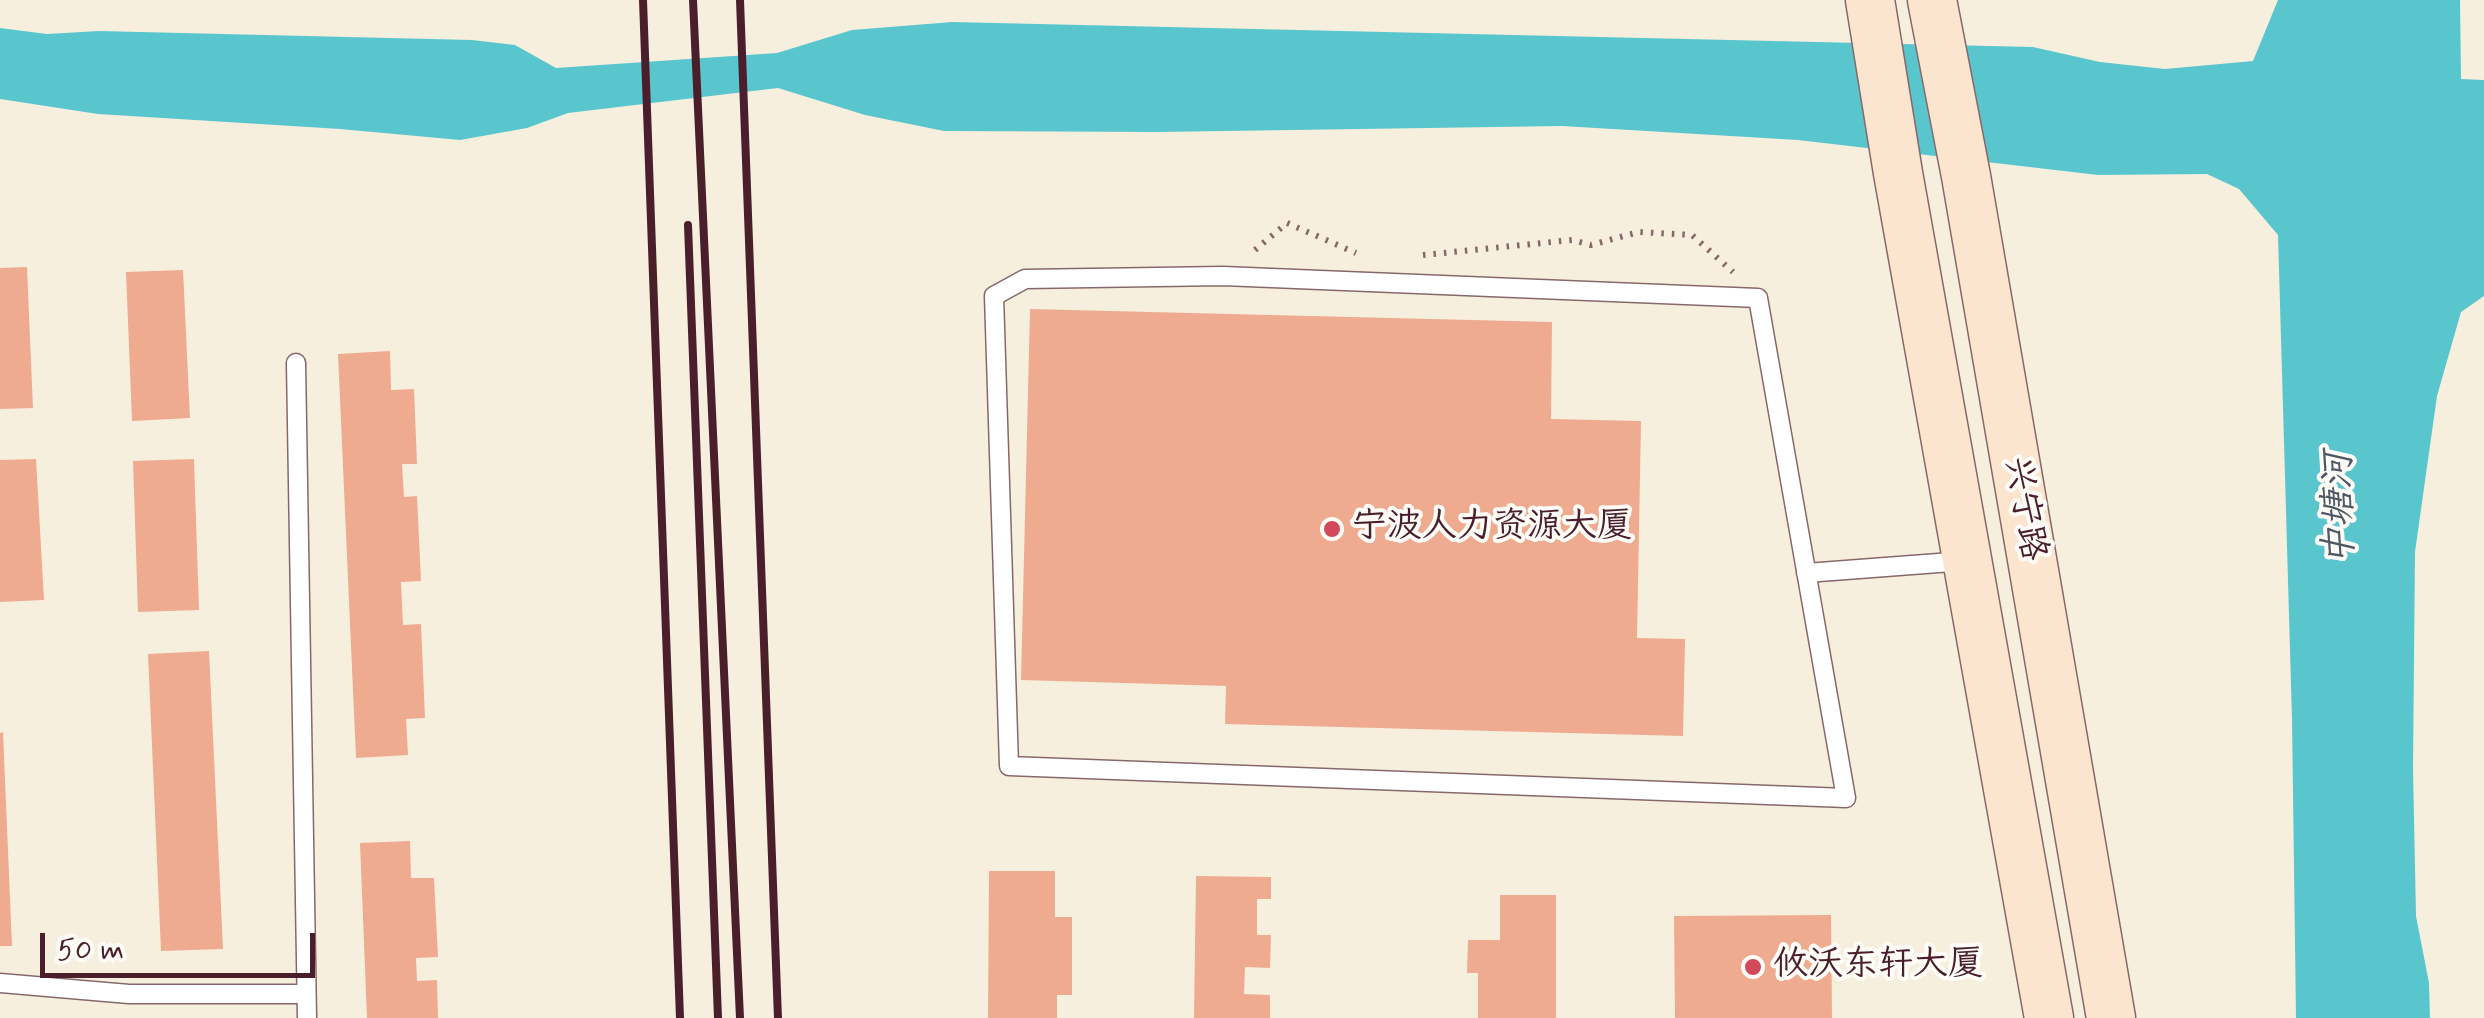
<!DOCTYPE html>
<meta charset="utf-8">
<style>
body{margin:0}
#map{position:relative;width:2484px;height:1018px;overflow:hidden;background:#f7efde;font-family:Mynerve,sans-serif}
canvas{display:block}
.scale{position:absolute;left:40px;top:933px;width:275px;height:45px;box-sizing:border-box;border:5px solid #4a1f2b;border-top:0;padding-left:12px;font-size:30px;line-height:35px;white-space:nowrap;color:#4a1f2b;-webkit-text-stroke:8px #fdfcf7;paint-order:stroke}
</style>
<div id="map">
<canvas width="2484" height="1018"></canvas>
<div class="scale">50 m</div>
</div>
<script>
const context = document.querySelector('canvas').getContext('2d');
context.lineJoin = 'round';
function fill(path, color) {
  context.fillStyle = color;
  context.fill(path, 'evenodd');
}
function toPath(rows) {
  const path = new Path2D();
  for (const r of rows) {
    path.moveTo(r[0], r[1]);
    for (let i = 2; i < r.length; i += 2) path.lineTo(r[i], r[i + 1]);
  }
  return path;
}
function trace(path, color, width, dash) {
  context.strokeStyle = color;
  context.lineWidth = width;
  context.lineCap = dash ? 'butt' : 'round';
  context.setLineDash(dash || []);
  context.stroke(path);
}
function write(font, color, halo, rows, align = 'center') {
  context.font = font + ' Mynerve,"LXGW WenKai TC",sans-serif';
  context.lineWidth = 8;
  context.setLineDash([]);
  context.textBaseline = 'middle';
  context.strokeStyle = halo;
  context.fillStyle = color;
  for (const [text, x, y, turn = 0] of rows) {
    context.save();
    context.translate(x, y);
    context.rotate((+turn || 0) * Math.PI / 180);
    context.textAlign = isNaN(turn) ? turn : align;
    if (halo) context.strokeText(text, 0, 0);
    context.fillText(text, 0, 0);
    context.restore();
  }
}
const water = toPath([
 [2278,0,2460,0,2461,79,2484,80,2484,296,2461,312,2437,396,2415,552,2413,769,2416,916,2429,983,2430,1018,2296,1018,2292,719,2278,235,2239,189,2207,174,2098,175,1798,140,1562,126,1158,132,944,131,865,115,778,88,568,113,527,128,460,140,340,129,98,114,0,99,0,28,47,34,99,31,472,40,515,45,556,68,777,53,852,30,952,22,2033,47,2100,62,2165,69,2253,61]
]);
const building = toPath([
 [27,267,33,408,0,409,0,268],
 [183,270,190,418,132,421,126,272],
 [1030,309,1552,322,1551,419,1641,421,1637,638,1685,639,1683,736,1225,724,1226,686,1021,680],
 [390,351,391,390,414,389,417,464,402,464,404,497,417,496,421,581,401,582,403,625,421,624,425,718,406,719,408,755,356,758,338,354],
 [36,459,44,600,0,602,0,460],
 [194,459,199,610,138,612,133,461],
 [209,651,223,949,161,951,148,654],
 [3,732,12,946,0,946,0,733],
 [410,841,411,878,434,878,438,957,416,958,417,981,437,980,438,1018,367,1018,360,843],
 [989,871,1055,871,1055,917,1072,917,1072,995,1057,995,1057,1018,988,1018],
 [1196,876,1271,877,1271,899,1257,899,1257,935,1271,935,1270,968,1245,967,1244,994,1270,995,1270,1018,1194,1018],
 [1500,895,1556,895,1556,1018,1478,1018,1478,973,1467,973,1468,940,1500,940],
 [1831,915,1832,1018,1675,1018,1674,916]
]);
const path = toPath([
 [1255,250,1287,223,1356,253],
 [1423,255,1572,240,1591,245,1639,232,1692,235,1733,272]
]);
const service = toPath([
 [1223,276,1758,298,1846,798,1009,766,994,296,1025,279,1223,276],
 [296,363,307,1018],
 [1806,573,1965,561],
 [0,983,129,994,306,994]
]);
const secondary = toPath([
 [1870,0,1898,173,2049,1018],
 [1932,0,1966,176,2111,1018]
]);
const rail = toPath([
 [643,0,680,1018],
 [693,0,740,1018],
 [740,0,778,1018],
 [688,225,718,1018]
]);
const markers = [
 [1332,529,10,"#d1495b"],
 [1753,967,10,"#d1495b"]
];
const streetNames = [
 ["兴宁路",2023,509,80]
];
const poiNames = [
 ["宁波人力资源大厦",1352,529],
 ["攸沃东轩大厦",1773,967]
];
const waterNames = [
 ["中塘河",2342,509,-91]
];
fill(water, '#59c6ce');
fill(building, '#efab90');
trace(service, '#87686a', 21);
trace(secondary, '#87686a', 51);
trace(path, '#87686a', 6, [2.5, 8]);
trace(service, '#fff', 18);
trace(secondary, '#fbe5cf', 48);
trace(rail, '#4a1f2b', 8);
for (const [x, y, r, color] of markers) {
  const dot = new Path2D();
  dot.arc(x, y, r, 0, 2 * Math.PI);
  context.fillStyle = color;
  context.fill(dot);
  trace(dot, '#fdfcf7', 4);
}
write('35px', '#4a1f2b', '#fdfcf7', streetNames);
write('35px', '#4a1f2b', '#fdfcf7', poiNames, 'left');
write('italic 38px', '#4f5964', '#fdfcf7', waterNames);
</script>
